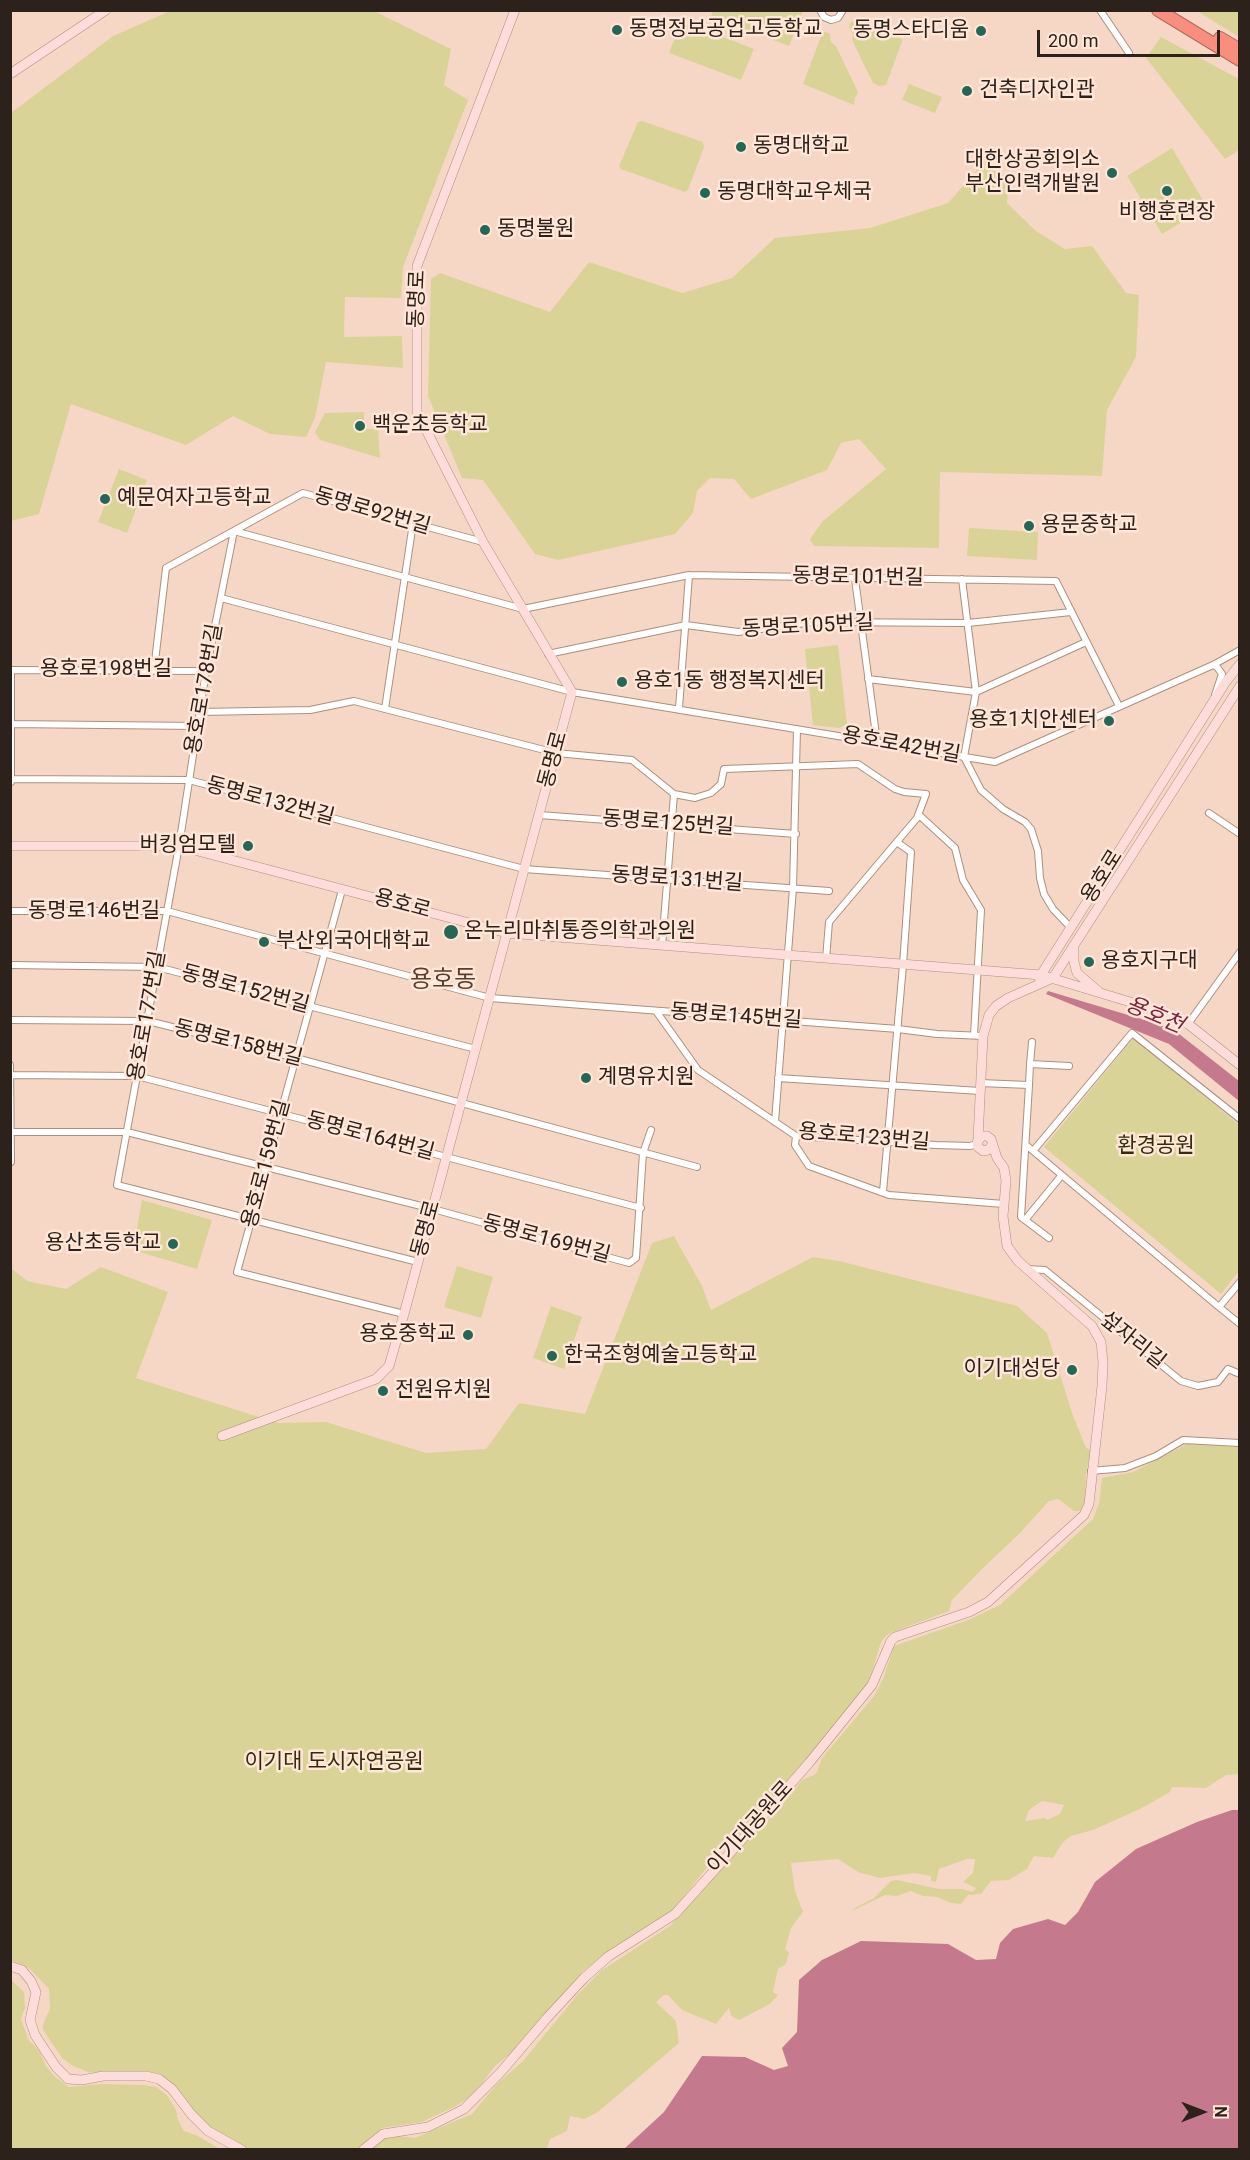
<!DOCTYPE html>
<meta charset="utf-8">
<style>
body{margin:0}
#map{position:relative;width:1250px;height:2160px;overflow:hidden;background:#f6d7c5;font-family:Roboto,sans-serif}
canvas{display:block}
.frame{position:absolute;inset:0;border:12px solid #2c211b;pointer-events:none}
.north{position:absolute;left:1172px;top:2082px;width:60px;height:60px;-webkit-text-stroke:4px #ffe6d7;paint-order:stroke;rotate:90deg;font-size:16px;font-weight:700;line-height:24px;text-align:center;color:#2c211b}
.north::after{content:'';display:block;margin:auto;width:21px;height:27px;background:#2c211b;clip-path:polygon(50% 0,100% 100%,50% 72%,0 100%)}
.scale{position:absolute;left:1037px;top:30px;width:183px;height:27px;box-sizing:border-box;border:3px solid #2c211b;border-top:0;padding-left:8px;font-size:18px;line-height:21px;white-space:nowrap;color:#2c211b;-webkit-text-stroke:4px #ffe6d7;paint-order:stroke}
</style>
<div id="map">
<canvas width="1250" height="2160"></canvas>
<div class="frame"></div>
<div class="north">N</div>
<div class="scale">200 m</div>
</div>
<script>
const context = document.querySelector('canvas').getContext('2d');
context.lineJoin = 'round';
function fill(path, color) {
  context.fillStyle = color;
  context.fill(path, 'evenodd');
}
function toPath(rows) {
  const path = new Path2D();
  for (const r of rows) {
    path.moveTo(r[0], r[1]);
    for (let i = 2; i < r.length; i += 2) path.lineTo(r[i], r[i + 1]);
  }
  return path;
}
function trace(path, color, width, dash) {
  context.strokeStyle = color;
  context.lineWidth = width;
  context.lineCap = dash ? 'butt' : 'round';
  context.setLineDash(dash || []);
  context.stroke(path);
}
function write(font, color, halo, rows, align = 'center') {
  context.font = font + ' Roboto,"Noto Sans KR",sans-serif';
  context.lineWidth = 5;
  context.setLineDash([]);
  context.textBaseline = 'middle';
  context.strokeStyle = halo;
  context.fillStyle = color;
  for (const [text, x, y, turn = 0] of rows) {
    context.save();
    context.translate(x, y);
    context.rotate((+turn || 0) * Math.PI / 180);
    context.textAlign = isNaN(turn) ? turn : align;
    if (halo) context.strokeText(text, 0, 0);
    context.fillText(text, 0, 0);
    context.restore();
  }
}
const green = toPath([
 [170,11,374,11,451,49,444,85,468,100,403,267,401,298,345,297,344,337,402,336,403,368,326,362,315,418,306,437,270,434,233,416,186,445,71,404,39,514,11,521,11,113,113,36],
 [713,11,713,10,803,11,789,46,711,16],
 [1197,11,1239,11,1239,37],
 [681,21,754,49,741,80,669,53],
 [852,21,903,39,886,85,879,86,873,83,852,40,853,34,849,26],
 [823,31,830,34,831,42,836,46,857,90,858,93,855,98,854,105,803,84],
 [1161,37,1239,79,1239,150,1225,159,1146,58],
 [909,84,942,97,935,113,902,100],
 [642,121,703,142,704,147,688,190,685,192,621,169,619,166,638,122],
 [1172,148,1207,207,1162,234,1127,176],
 [985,161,1009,179,1007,203,1036,231,1065,249,1092,246,1126,293,1139,295,1136,357,1107,410,1102,476,940,472,939,548,814,546,810,539,823,521,886,469,859,439,841,443,827,470,751,499,734,479,710,478,697,491,693,513,675,534,558,560,535,554,483,480,462,478,428,396,431,279,440,273,550,312,589,262,682,293,732,278,775,238,870,228,948,203],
 [364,412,364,429,378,429,380,458,320,440,315,432,325,413],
 [119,469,147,480,127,533,98,522],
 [969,528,1038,532,1037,560,967,556],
 [838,645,847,724,839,728,813,725,805,649],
 [1134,1037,1239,1125,1239,1271,1221,1294,1044,1147],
 [142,1200,212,1220,197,1269,133,1250],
 [674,1236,702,1286,711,1310,813,1257,839,1261,1017,1306,1047,1333,1072,1413,1086,1448,1091,1450,1086,1474,1085,1505,1081,1511,1074,1511,1058,1499,1049,1501,1020,1533,981,1570,952,1600,949,1611,888,1634,881,1642,869,1682,834,1729,753,1820,712,1861,670,1914,605,1954,583,1971,521,2045,495,2066,474,2094,456,2106,422,2122,382,2128,357,2149,245,2149,206,2127,174,2088,127,2074,88,2072,73,2066,62,2058,43,2030,43,2024,50,2009,49,1989,29,1968,11,1960,10,1267,27,1281,66,1289,101,1267,168,1292,136,1378,278,1423,326,1422,426,1453,486,1449,519,1403,585,1414,652,1243],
 [457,1266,493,1277,481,1318,444,1307],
 [551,1306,582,1317,564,1369,533,1358],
 [1187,1444,1239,1447,1239,1774,1226,1775,1206,1788,1172,1787,1170,1792,1140,1809,1093,1830,1071,1836,1063,1842,1053,1858,1034,1856,1027,1869,1009,1880,991,1881,981,1894,968,1895,961,1904,951,1903,937,1897,923,1896,911,1891,897,1896,885,1895,856,1909,851,1910,874,1898,891,1881,897,1880,939,1889,963,1889,972,1892,976,1888,963,1882,973,1873,975,1859,967,1859,939,1869,936,1882,931,1881,931,1876,914,1873,880,1878,858,1872,838,1859,791,1863,795,1891,803,1912,791,1928,785,1949,789,1953,786,1964,778,1969,773,1992,778,1995,770,2004,739,2020,731,2016,729,2008,716,2024,682,2010,668,1995,664,1995,656,2002,676,2021,679,2043,598,2112,584,2119,570,2116,567,2131,550,2139,547,2148,544,2149,368,2150,383,2138,399,2136,415,2138,472,2114,495,2086,523,2061,578,1994,602,1970,670,1926,723,1866,778,1810,802,1780,816,1774,822,1758,874,1696,883,1679,894,1646,968,1620,1000,1605,1093,1519,1099,1503,1102,1478,1133,1472],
 [1042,1801,1064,1805,1060,1814,1047,1820,1045,1818,1025,1821,1029,1810],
 [10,1979,24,1992,25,2008,21,2019,28,2039,40,2052,46,2066,54,2076,69,2087,102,2084,144,2085,156,2087,167,2095,176,2110,178,2120,184,2131,198,2136,220,2149,11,2149]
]);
const water = toPath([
 [1048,991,1158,1024,1174,1030,1239,1081,1239,1101,1169,1044,1046,994],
 [1232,1810,1239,1810,1239,2149,624,2149,664,2112,702,2056,745,2057,774,2070,788,2066,782,2048,797,2032,799,1980,822,1960,861,1941,948,1944,976,1960,996,1959,1000,1943,1013,1929,1048,1919,1065,1925,1078,1912,1095,1882,1136,1849,1197,1822]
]);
const street = toPath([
 [820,10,824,17,831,20,838,18,843,10],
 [1100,10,1129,53],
 [855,579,877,742],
 [962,579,976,692,964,757,981,790,1003,809,1025,822,1031,829,1038,851,1040,878,1044,894,1053,909,1071,928],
 [221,598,572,692,995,762,1213,665,1240,650],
 [548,654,686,625,738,632,813,622,968,623,1071,612],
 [1213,665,1217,667,1222,674,1215,695],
 [154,670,166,568,303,493,483,542],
 [868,679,976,692,1086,642],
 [679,708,689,575],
 [385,709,413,523],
 [200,712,310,710,354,701,556,753,632,760,674,794,695,798,711,793,721,784,724,769,858,764,895,789,904,792,926,794,917,818,829,922,826,959],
 [10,724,198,726],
 [10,779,189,780,524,869,829,891],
 [11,782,11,670,206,671],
 [1209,813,1240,834],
 [539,815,796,834],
 [919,815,955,848,963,880,981,910,974,1035],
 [342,890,237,1272,404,1314],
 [10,911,167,911,490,998,898,1029,937,1034,983,1036],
 [662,946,674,794],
 [10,965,157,967,476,1049],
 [656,1011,698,1070,796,1136,936,1145,970,1146,977,1144],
 [10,1020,148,1021,296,1058,697,1167],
 [1188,1024,1240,952],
 [1030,1064,1032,1042],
 [10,1065,11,1162],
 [10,1075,137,1076,641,1208],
 [778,1078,980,1091],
 [980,1083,1029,1085,1030,1064,1069,1066],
 [1029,1085,1021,1217,1049,1238],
 [775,1122,793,888,797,729],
 [10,1132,127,1132,433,1209,629,1263,636,1258,643,1153,651,1130],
 [796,1136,795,1145,809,1166,889,1195,1004,1204],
 [1026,1145,1219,1307,1240,1282],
 [1033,1151,1132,1033,1240,1119],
 [883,1192,903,965,911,852,898,843],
 [1025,1220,1061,1176],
 [418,1262,117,1185,179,846,206,671,234,531,523,609,689,575,1056,581,1119,706],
 [1027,1269,1045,1270,1181,1381,1198,1386,1218,1382,1228,1369,1240,1374],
 [1219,1307,1240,1324],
 [1091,1471,1125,1468,1156,1456,1183,1440,1240,1443]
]);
const secondary = toPath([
 [10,74,106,10],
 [10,846,179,846,507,933,1041,975,1150,1008,1188,1024,1240,1065],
 [1074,949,1074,962,1077,973,1098,991],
 [1039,978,1225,683,1240,664],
 [978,1139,983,1036,989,1015,996,1006,1008,998,1053,978,1240,686],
 [222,1436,376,1379,389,1366,404,1314,572,692,483,542,417,412,417,266,515,10],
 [10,1966,22,1970,31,1981,36,1992,30,2020,35,2035,56,2067,68,2079,82,2080,103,2076,146,2076,159,2079,172,2089,191,2114,208,2131,242,2150],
 [363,2150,383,2134,428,2127,464,2109,500,2073,547,2018,584,1978,609,1956,675,1914,747,1834,809,1763,872,1685,891,1641,895,1637,969,1612,988,1602,1084,1515,1089,1504,1102,1386,1103,1362,1101,1342,1092,1326,1018,1261,1007,1246,1003,1216,1006,1181,1004,1168,997,1158,991,1139,987,1136,982,1136,977,1142,978,1147,983,1151,988,1150,992,1145]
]);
const highway = toPath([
 [1158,10,1240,60],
 [1220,38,1240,50]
]);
const markers = [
 [617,30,6,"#246757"],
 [981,31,6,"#246757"],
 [967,91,6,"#246757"],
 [741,147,6,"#246757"],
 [1112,173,6,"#246757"],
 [1167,191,6,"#246757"],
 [705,193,6,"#246757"],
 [485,230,6,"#246757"],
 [360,426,6,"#246757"],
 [105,499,6,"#246757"],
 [1029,526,6,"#246757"],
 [622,682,6,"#246757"],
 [1109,721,6,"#246757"],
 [248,846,6,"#246757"],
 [451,932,8,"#246757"],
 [264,942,6,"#246757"],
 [1089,962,6,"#246757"],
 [586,1078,6,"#246757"],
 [173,1244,6,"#246757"],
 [468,1335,6,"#246757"],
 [552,1356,6,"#246757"],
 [1072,1370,6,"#246757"],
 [383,1391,6,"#246757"]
];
const poiNames = [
 ["동명정보공업고등학교",629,30],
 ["동명스타디움",969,31,"right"],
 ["건축디자인관",979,91],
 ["동명대학교",753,147],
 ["대한상공회의소",1100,161,"right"],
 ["부산인력개발원",1100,185,"right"],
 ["동명대학교우체국",717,193],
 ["비행훈련장",1167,213,"center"],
 ["동명불원",497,230],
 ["백운초등학교",372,426],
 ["예문여자고등학교",117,499],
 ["용문중학교",1041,526],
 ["용호1동 행정복지센터",634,682],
 ["용호1치안센터",1097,721,"right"],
 ["버킹엄모텔",236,846,"right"],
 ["온누리마취통증의학과의원",464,932],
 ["부산외국어대학교",276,942],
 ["용호지구대",1101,962],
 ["계명유치원",598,1078],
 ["용산초등학교",161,1244,"right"],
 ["용호중학교",456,1335,"right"],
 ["한국조형예술고등학교",564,1356],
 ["이기대성당",1060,1370,"right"],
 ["전원유치원",395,1391]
];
const streetNames = [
 ["동명로",418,299,-88],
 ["동명로92번길",372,512,16],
 ["동명로101번길",858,578,1],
 ["동명로105번길",808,627,-3],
 ["용호로198번길",106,670],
 ["용호로178번길",205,689,-80],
 ["용호로42번길",901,746,10],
 ["동명로",554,760,-75],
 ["동명로132번길",270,802,15],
 ["동명로125번길",668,824,4],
 ["용호로",1103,877,-58],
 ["동명로131번길",677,880,4],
 ["용호로",402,905,15],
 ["동명로146번길",94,912],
 ["동명로152번길",245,990,15],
 ["용호로177번길",148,1016,-80],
 ["동명로145번길",736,1017,4],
 ["동명로158번길",238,1044,14],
 ["동명로164번길",370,1137,15],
 ["용호로123번길",864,1138,5],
 ["용호로159번길",267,1164,-75],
 ["동명로",427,1229,-75],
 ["동명로169번길",546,1240,15],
 ["섶자리길",1132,1341,39],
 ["이기대공원로",751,1828,-48]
];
const parkNames = [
 ["환경공원",1156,1147],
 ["이기대 도시자연공원",334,1763]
];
const waterNames = [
 ["용호천",1154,1016,23]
];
const quarterNames = [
 ["용호동",443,981]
];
fill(green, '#dad398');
fill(water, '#c5798c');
trace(street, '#ac907f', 8);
trace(secondary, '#ac907f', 10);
trace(highway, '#b1685c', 14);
trace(street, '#fff', 6);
trace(secondary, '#fdddd9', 9);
trace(highway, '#f98e7f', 12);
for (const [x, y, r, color] of markers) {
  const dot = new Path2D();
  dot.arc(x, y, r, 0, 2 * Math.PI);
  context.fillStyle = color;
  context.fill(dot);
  trace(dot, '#ffe6d7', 2);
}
write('21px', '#2c211b', '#ffe6d7', poiNames, 'left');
write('21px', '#2c211b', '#ffe6d7', streetNames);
write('21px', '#322e0c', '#ffe6d7', parkNames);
write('italic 22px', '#7e2241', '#ffe6d7', waterNames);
write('24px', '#573f30', '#ffe6d7', quarterNames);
</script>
